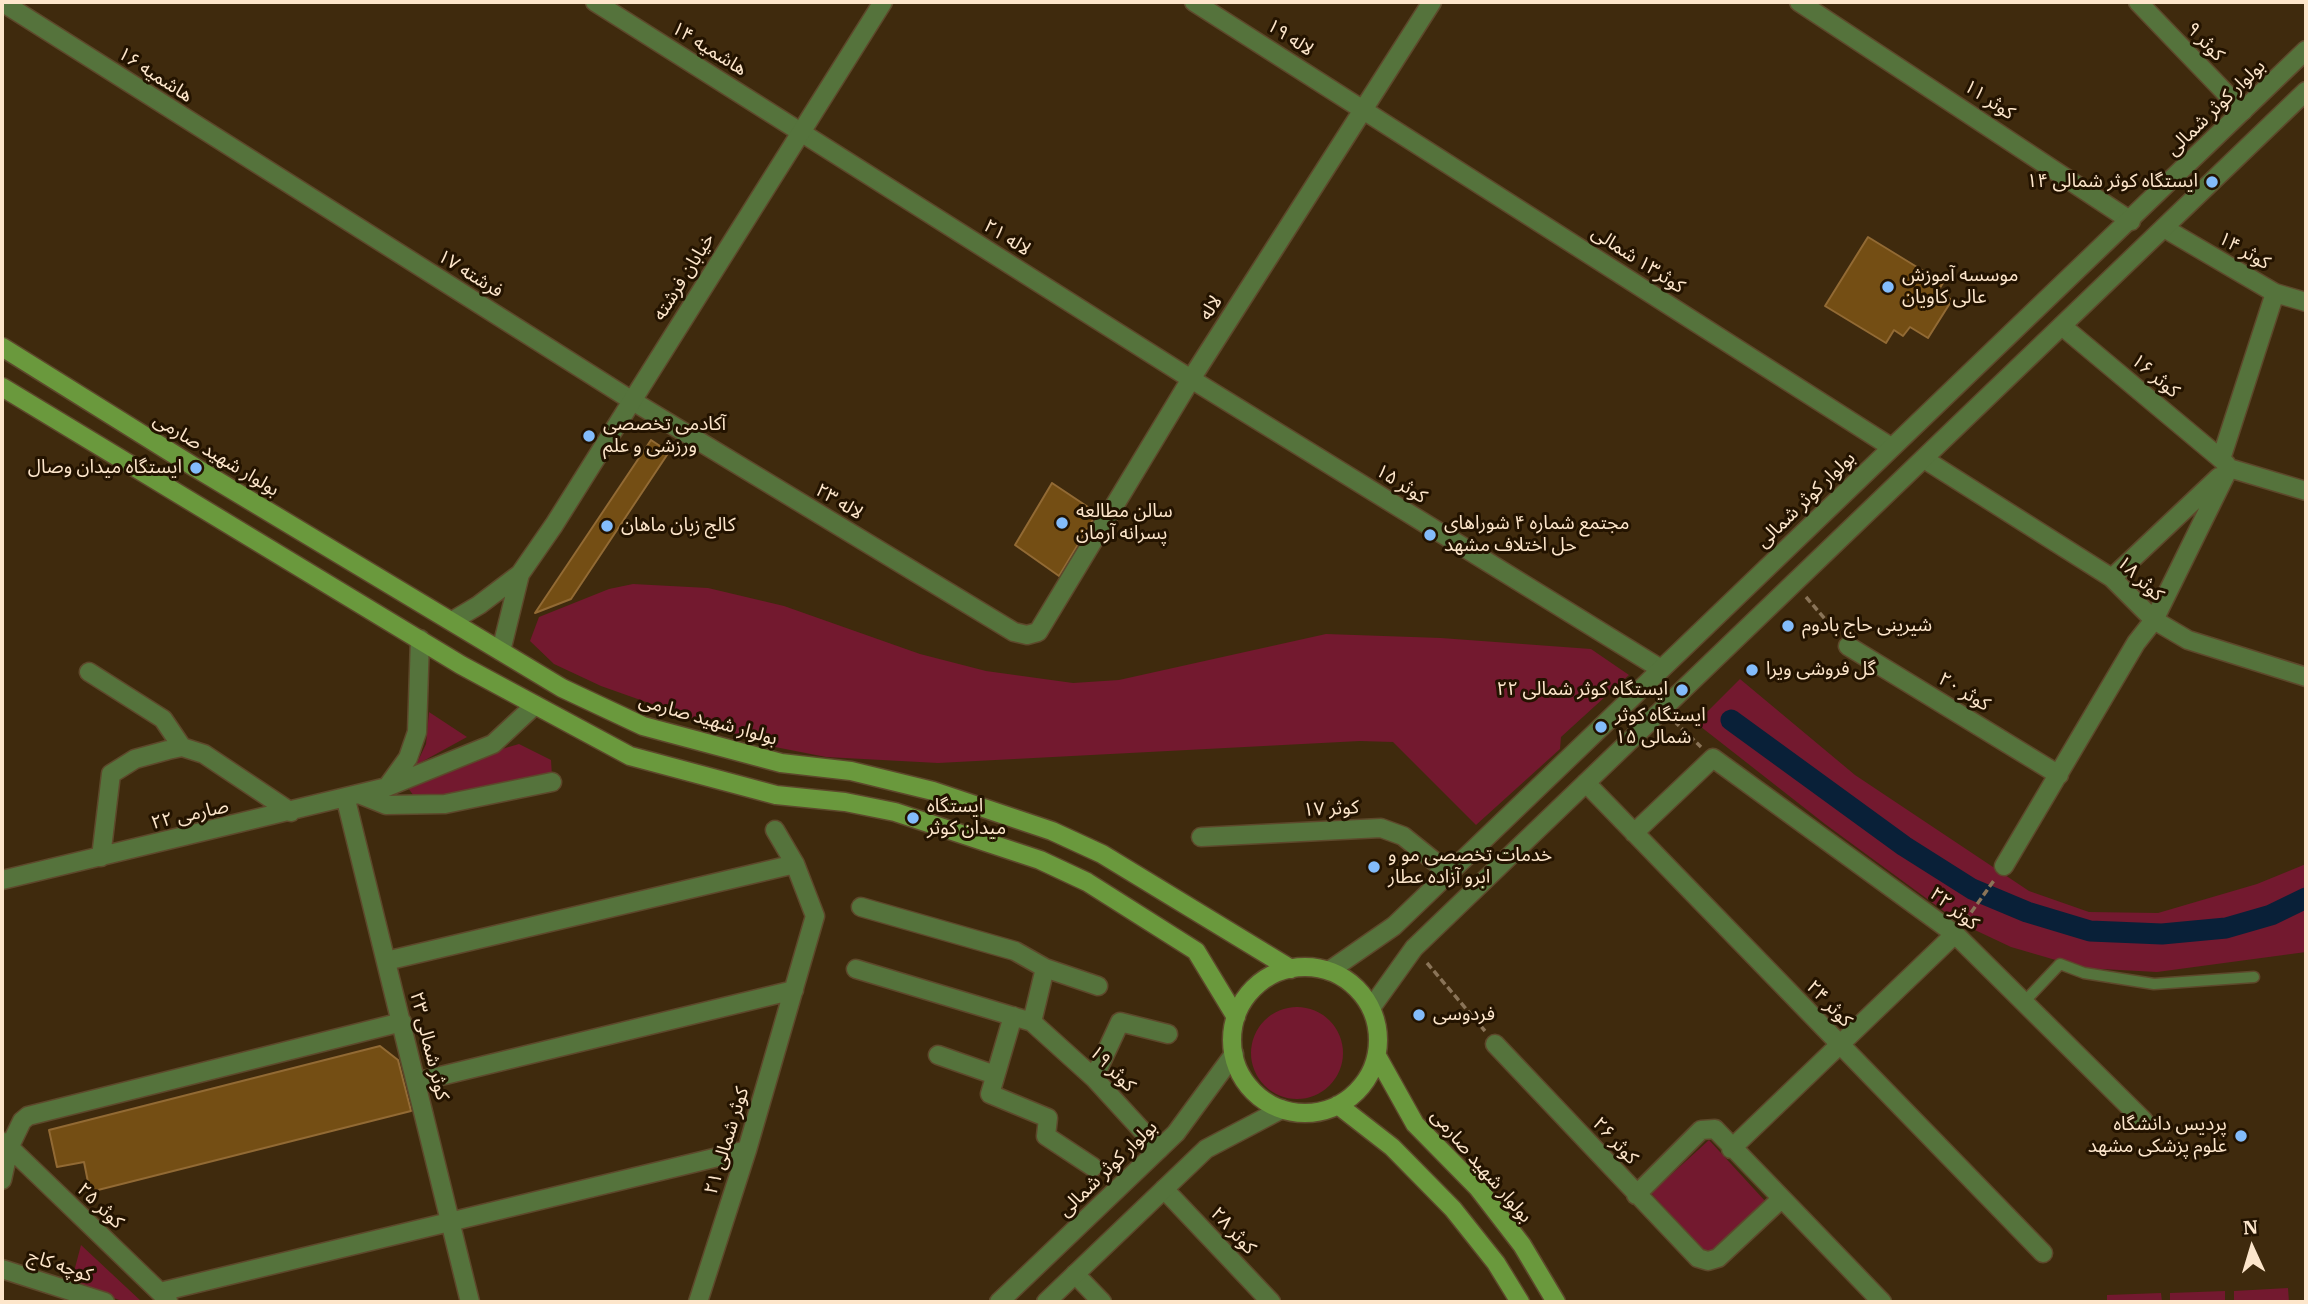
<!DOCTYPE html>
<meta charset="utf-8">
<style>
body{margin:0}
#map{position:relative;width:2308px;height:1304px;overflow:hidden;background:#3f2a0d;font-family:"IBM Plex Serif",serif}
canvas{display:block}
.frame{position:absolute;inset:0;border:4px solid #fde6cb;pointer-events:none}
.north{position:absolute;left:2217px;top:1213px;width:70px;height:70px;-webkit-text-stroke:5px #231300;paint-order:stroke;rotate:356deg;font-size:19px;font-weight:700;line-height:28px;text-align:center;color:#fde6cb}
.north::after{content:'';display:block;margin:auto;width:24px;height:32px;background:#fde6cb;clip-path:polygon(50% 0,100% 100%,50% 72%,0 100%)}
</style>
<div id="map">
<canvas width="2308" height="1304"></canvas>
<div class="frame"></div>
<div class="north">N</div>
</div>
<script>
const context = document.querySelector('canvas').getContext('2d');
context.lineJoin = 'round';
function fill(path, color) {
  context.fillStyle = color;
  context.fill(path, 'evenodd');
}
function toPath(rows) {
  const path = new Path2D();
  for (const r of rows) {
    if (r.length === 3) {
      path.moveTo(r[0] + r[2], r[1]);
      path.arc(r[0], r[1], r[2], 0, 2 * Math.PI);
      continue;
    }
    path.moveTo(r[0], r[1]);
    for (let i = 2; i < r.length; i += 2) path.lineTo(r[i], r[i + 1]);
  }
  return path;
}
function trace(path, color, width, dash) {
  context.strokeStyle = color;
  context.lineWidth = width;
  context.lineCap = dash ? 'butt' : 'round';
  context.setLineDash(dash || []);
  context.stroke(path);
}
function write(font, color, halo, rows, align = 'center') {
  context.font = font + ' "IBM Plex Serif","Noto Sans Arabic",serif';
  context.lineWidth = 6;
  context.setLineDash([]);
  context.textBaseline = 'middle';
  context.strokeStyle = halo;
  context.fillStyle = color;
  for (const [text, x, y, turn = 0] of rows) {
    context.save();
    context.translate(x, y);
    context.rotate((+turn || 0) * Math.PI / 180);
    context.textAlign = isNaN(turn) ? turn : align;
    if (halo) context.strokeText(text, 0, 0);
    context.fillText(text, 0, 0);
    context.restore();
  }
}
const green = toPath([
 [633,584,708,588,784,606,920,654,986,671,1073,683,1119,680,1326,634,1441,638,1591,649,1629,675,1561,737,1560,749,1476,825,1393,742,1360,741,938,763,826,757,770,746,601,686,554,664,530,641,539,617,609,589],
 [1740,679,1855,775,2029,891,2089,912,2158,913,2257,884,2306,864,2306,952,2157,972,2083,968,2011,947,1960,923,1825,824,1696,723],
 [429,712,467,737,416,765,426,744],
 [519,744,551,760,552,776,417,800,408,788,488,753],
 [1297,1053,46],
 [1709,1140,1766,1202,1707,1255,1651,1193],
 [81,1245,142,1302,125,1302,71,1283],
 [2288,1288,2289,1302,2234,1302,2234,1291],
 [2225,1291,2225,1302,2170,1302,2170,1293],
 [2161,1293,2162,1302,2107,1302,2107,1295]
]);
const canal = toPath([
 [1731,720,1904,846,1972,889,2027,912,2090,931,2162,934,2226,928,2271,915,2306,898]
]);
const building = toPath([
 [1868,237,1943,283,1938,291,1952,300,1928,338,1910,327,1903,336,1894,330,1886,343,1825,306,1868,237],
 [651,440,669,452,571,599,535,613,651,440],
 [1052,483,1097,513,1059,576,1015,545,1052,483],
 [380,1046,398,1060,411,1111,90,1192,84,1162,57,1167,49,1130,380,1046]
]);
const path = toPath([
 [1806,597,1837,633],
 [1674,721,1701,747],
 [1965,921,1995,879],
 [1427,963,1485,1031]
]);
const service = toPath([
 [2024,1002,2060,964,2084,973,2154,984,2254,977]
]);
const minor = toPath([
 [2,2,631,400,1014,632,1027,635,1038,632,1191,379,1432,2],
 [595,2,1191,379,1661,669],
 [1194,2,1891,447],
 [1799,2,2131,221],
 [2138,2,2243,111],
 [2164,228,2275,293,2306,302],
 [2062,326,2221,459],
 [1924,459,2112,578,2154,620,2188,640,2306,677],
 [2227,465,2221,459,2275,293],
 [2229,468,2306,491],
 [2112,578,2219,477],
 [1848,646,2059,775],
 [89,672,163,719,182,747],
 [1586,783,2043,1253],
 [387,787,408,758,417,732,420,639],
 [361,795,386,805,445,804,552,782],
 [346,800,470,1302],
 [1634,833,1713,758,1955,934,2144,1121],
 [1201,837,1381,828,1403,836,1449,873],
 [101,857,111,774,135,759,168,750,182,747,204,754,291,812],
 [2004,866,2136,643,2154,620,2229,468],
 [2,880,387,787,493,744,535,705],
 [861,907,1015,951,1045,968,1098,986],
 [386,961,795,864],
 [856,969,1032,1022,1094,1078,1159,1149],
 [1013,1016,990,1094,1048,1118,1046,1136,1093,1167],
 [1032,1022,1045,968],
 [1495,1044,1698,1258,1708,1261,1718,1258,1780,1200],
 [938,1055,995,1075],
 [1094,1078,1120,1022,1168,1034],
 [416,1082,794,990],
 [4,1142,168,1300],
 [1731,1149,1955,934],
 [2,1180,9,1148,22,1121,28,1116,402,1022],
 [1164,1189,1271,1302],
 [1636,1195,1701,1130,1715,1129,1882,1302],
 [2,1269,105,1302],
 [1075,1274,1102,1302],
 [160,1292,747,1150],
 [698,1302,747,1150,815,916,795,864,775,830]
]);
const tertiary = toPath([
 [452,621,479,605,520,574,554,525,883,2],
 [501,651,520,574],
 [1329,971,1394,926,2306,50],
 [1371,1008,1414,948,2306,91],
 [999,1302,1176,1133,1234,1054],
 [1046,1302,1206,1149,1282,1109]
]);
const secondary = toPath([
 [2,347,196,468,562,688,643,726,781,763,851,771,933,791,1052,831,1102,854,1291,969],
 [2,387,461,665,630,756,776,795,845,802,895,812,1040,860,1087,882,1196,951,1236,1017],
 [1305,1040,73],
 [1377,1056,1415,1124,1478,1188,1522,1245,1556,1302],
 [1338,1105,1392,1147,1453,1209,1496,1263,1520,1302]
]);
const markers = [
 [2212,182,7,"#83bcfb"],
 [1888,287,7,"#83bcfb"],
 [589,436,7,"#83bcfb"],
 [196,468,7,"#83bcfb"],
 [1062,523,7,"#83bcfb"],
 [607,526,7,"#83bcfb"],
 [1430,535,7,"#83bcfb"],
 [1788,626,7,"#83bcfb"],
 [1752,670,7,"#83bcfb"],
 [1682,690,7,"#83bcfb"],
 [1601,727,7,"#83bcfb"],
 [913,818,7,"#83bcfb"],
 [1374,867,7,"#83bcfb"],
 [1419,1015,7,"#83bcfb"],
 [2241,1136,7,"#83bcfb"]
];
const streetNames = [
 ["لاله ۱۹",1290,38,33],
 ["کوثر ۹",2205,42,46],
 ["هاشمیه ۱۴",709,49,32],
 ["هاشمیه ۱۶",155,75,33],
 ["کوثر ۱۱",1989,100,33],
 ["بولوار کوثر شمالی",2216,108,-44],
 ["لاله ۲۱",1007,238,32],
 ["کوثر ۱۴",2244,251,30],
 ["کوثر۱۳ شمالی",1638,260,33],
 ["فرشته ۱۷",470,274,32],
 ["خیابان فرشته",684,277,-58],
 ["لاله",1211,308,-57],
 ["کوثر ۱۶",2155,376,40],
 ["بولوار شهید صارمی",216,455,31],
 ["کوثر ۱۵",1401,484,32],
 ["بولوار کوثر شمالی",1806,500,-44],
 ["لاله ۲۳",839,502,31],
 ["کوثر ۱۸",2140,579,43],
 ["کوثر ۲۰",1964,692,31],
 ["بولوار شهید صارمی",708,720,16],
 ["کوثر ۱۷",1331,809,-3],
 ["صارمی ۲۲",190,815,-13],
 ["کوثر ۲۲",1954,909,38],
 ["کوثر ۲۴",1829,1004,46],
 ["کوثر شمالی ۲۳",429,1046,76],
 ["کوثر ۱۹",1112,1069,45],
 ["کوثر شمالی ۲۱",727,1141,-73],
 ["کوثر ۲۶",1615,1141,47],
 ["بولوار شهید صارمی",1481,1166,49],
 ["بولوار کوثر شمالی",1108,1169,-44],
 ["کوثر ۲۵",100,1206,44],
 ["کوثر ۲۸",1233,1231,47],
 ["کوچه کاج",60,1266,18]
];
const poiNames = [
 ["ایستگاه کوثر شمالی ۱۴",2198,182,"right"],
 ["موسسه آموزش",1902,276],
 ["عالی کاویان",1902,298],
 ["آکادمی تخصصی",603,425],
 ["ورزشی و علم",603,447],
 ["ایستگاه میدان وصال",182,468,"right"],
 ["سالن مطالعه",1076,512],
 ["پسرانه آرمان",1076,534],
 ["مجتمع شماره ۴ شوراهای",1444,524],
 ["حل اختلاف مشهد",1444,546],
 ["کالج زبان ماهان",621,526],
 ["شیرینی حاج بادوم",1802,626],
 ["گل فروشی ویرا",1766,670],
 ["ایستگاه کوثر شمالی ۲۲",1668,690,"right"],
 ["ایستگاه کوثر",1615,716],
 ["شمالی ۱۵",1615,738],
 ["ایستگاه",927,807],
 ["میدان کوثر",927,829],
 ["خدمات تخصصی مو و",1388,856],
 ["ابرو آزاده عطار",1388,878],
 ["فردوسی",1433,1015],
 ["پردیس دانشگاه",2227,1125,"right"],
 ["علوم پزشکی مشهد",2227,1147,"right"]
];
fill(green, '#73192f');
trace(canal, '#092038', 21);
fill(building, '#744e14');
trace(building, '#926a34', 2);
trace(service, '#5d482b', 13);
trace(minor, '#5d482b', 21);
trace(tertiary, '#5d482b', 21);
trace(secondary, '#5d482b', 21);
trace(path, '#8a7458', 3.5, [7, 3.5]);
trace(service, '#55733c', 10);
trace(minor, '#55733c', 18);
trace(tertiary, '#55733c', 18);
trace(secondary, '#6a993d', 18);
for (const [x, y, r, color] of markers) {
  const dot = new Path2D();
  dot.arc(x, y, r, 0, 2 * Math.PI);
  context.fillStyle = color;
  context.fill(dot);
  trace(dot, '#231300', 2.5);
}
write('19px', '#fde6cb', '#231300', streetNames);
write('19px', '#fde6cb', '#231300', poiNames, 'left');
</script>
